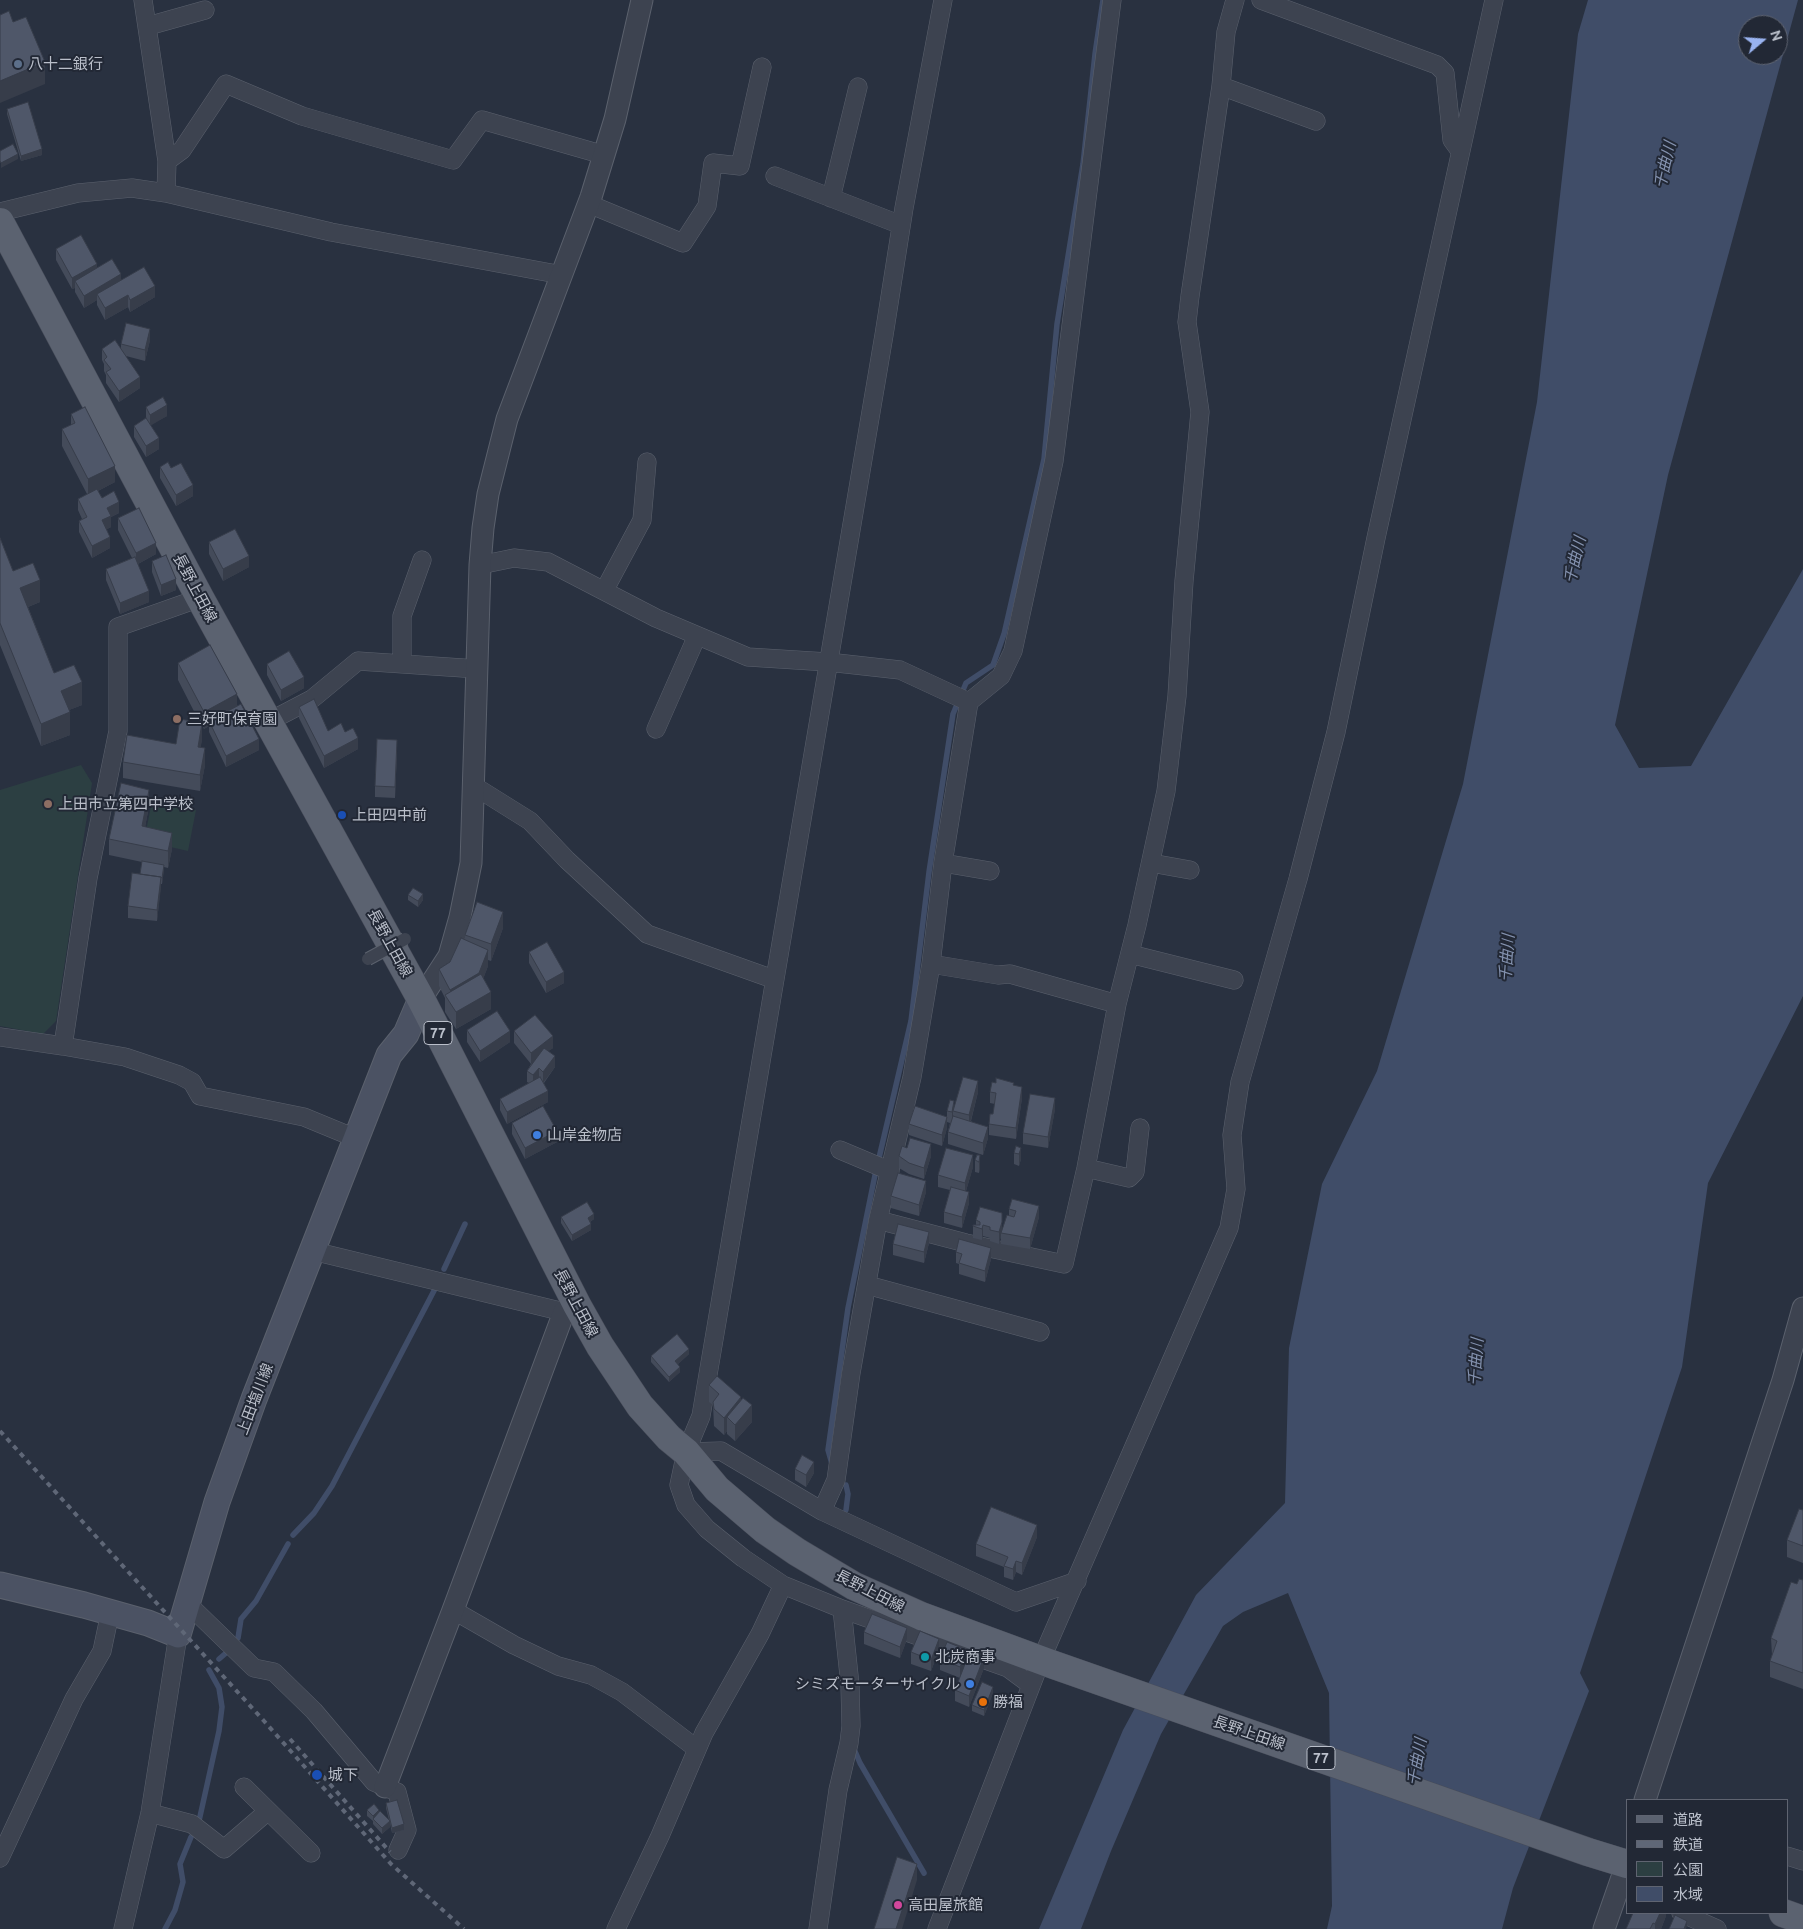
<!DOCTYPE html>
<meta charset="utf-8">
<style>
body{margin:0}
#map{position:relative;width:1803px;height:1929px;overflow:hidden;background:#293140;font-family:Ubuntu,"Noto Sans JP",sans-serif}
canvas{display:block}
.legend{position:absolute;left:1626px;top:1799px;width:162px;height:115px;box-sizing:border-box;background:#222835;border:1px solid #5f6471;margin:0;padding:6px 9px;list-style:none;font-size:15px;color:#babfca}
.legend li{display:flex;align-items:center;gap:10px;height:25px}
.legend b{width:25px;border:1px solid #5f6471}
.north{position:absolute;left:1738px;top:15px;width:50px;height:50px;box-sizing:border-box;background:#222835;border:1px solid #5f6471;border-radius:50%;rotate:72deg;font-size:14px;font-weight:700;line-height:20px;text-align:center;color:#babfca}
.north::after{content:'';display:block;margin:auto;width:18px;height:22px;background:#99b3f0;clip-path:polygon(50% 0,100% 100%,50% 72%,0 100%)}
</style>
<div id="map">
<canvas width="1803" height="1929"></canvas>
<ul class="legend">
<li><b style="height:6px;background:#5b6270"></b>道路</li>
<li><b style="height:6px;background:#5f6777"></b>鉄道</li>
<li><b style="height:14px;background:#2c3f42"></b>公園</li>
<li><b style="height:14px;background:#404d68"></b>水域</li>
</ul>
<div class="north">N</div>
</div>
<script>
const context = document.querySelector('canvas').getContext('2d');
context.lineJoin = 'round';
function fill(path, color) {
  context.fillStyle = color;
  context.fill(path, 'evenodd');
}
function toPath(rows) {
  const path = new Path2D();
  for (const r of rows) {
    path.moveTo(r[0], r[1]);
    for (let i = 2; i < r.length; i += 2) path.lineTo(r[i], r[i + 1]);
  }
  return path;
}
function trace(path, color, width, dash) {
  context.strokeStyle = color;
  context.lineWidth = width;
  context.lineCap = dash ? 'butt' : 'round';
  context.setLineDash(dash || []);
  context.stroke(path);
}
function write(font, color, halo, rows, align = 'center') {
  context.font = font + ' Ubuntu,"Noto Sans JP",sans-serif';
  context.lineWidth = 4;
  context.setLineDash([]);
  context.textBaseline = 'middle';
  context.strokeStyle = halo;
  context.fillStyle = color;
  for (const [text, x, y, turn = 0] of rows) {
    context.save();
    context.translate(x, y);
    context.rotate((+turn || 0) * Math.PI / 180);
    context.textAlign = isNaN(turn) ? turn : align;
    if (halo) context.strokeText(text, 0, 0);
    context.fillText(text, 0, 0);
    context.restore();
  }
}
const green = toPath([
 [81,765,92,783,56,1021,43,1034,0,1026,0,790],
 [152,801,196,810,188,851,144,841]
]);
const water = toPath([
 [1588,0,1798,0,1668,475,1615,725,1639,768,1691,766,1803,569,1803,996,1708,1183,1682,1367,1580,1673,1589,1691,1513,1888,1502,1929,1327,1929,1332,1906,1329,1693,1288,1593,1243,1612,1223,1626,1161,1734,1111,1851,1081,1929,1039,1929,1123,1730,1196,1595,1285,1503,1289,1348,1322,1184,1377,1071,1463,784,1537,402,1578,34],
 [1748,25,1778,25,1778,55,1748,55]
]);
const stream = toPath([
 [444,1269,465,1224],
 [832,1464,828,1450,848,1308,875,1175,911,1021,929,872,953,714,966,683,993,665,1004,634,1044,459,1057,324,1083,164,1095,54,1103,0],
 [846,1485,848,1494,846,1510],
 [293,1535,314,1513,332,1486,437,1285],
 [238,1638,241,1619,256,1601,288,1544],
 [219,1659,226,1653],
 [854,1749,860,1763,924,1873],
 [199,1821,219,1731,222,1707,219,1688,209,1670],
 [165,1929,175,1910,183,1882,180,1864,191,1837]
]);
const minor = toPath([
 [143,0,167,161,166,193],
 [943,0,904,208,884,335,701,1416,686,1452,679,1485,686,1505,707,1529,743,1558,783,1585,842,1609,1008,1668,1031,1685],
 [1261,0,1437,65,1445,73,1452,140,1460,151],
 [148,26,205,10],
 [1221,86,1316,121],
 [167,161,182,150,226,84,302,116,453,160,482,120,604,155],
 [775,176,901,225],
 [831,198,858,87],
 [589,204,683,243,707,206,713,163,740,166,762,67],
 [0,212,78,193,132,188,166,193,331,232,562,275],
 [480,565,514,558,548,562,656,618,748,657,828,662,900,670,969,702],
 [604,591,642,520,647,462],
 [402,664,402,616,422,560],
 [268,722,312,699,358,661,478,669],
 [656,729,697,636],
 [474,786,530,821,567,860,647,934,773,979],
 [943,863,990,871],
 [1151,863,1190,870],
 [1130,954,1234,980],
 [931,964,998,975,1010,974,1117,1004],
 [0,1037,63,1046,88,878,118,731,118,627,200,598],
 [63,1046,125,1057,179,1075,192,1082,200,1096,304,1117,355,1138],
 [840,1150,890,1171],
 [1086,1168,1129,1178,1135,1172,1140,1128],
 [878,1220,966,1243,1064,1264,1086,1168,1117,1004,1137,925,1166,791,1177,696,1184,581,1200,412,1187,322,1190,296,1221,86,1226,32,1235,0],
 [313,1251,564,1312,574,1307],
 [867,1285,1040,1332],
 [686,1452,721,1451,822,1511,1016,1602,1077,1581],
 [822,1511,836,1480,851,1373,878,1220,912,1077,931,964,943,863,969,702,1001,676,1013,651,1054,461,1112,0],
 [188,1604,254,1668,274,1672,314,1711,374,1782,397,1792,407,1830,398,1850],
 [453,1610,514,1645,558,1666,591,1675,622,1692,697,1749],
 [244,1787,311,1853],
 [150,1813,192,1824,224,1849,268,1811],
 [1787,1856,1803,1861],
 [0,1858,74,1699,102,1651,110,1613],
 [1681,1913,1717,1929],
 [123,1929,150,1813,178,1635],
 [616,1929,660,1836,704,1733,760,1634,783,1585],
 [818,1929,838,1790,849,1743,851,1726,850,1685,842,1609],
 [937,1929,1041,1660,1229,1228,1236,1189,1232,1135,1240,1082,1298,879,1336,732,1376,538,1494,0]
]);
const tertiary = toPath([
 [421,999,449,956,460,917,471,863,480,565,483,528,488,494,507,419,591,197,615,119,642,0],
 [385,1787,453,1610,564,1312],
 [1645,1800,1783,1380,1803,1308],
 [1604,1929,1627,1863]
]);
const secondary = toPath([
 [0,1585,84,1605,148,1623,178,1635,217,1502,254,1399,389,1055,406,1034,421,999]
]);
const primary = toPath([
 [0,222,200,598,421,999,577,1305,600,1346,640,1406,669,1438,686,1452,717,1489,765,1530,797,1552,854,1586,921,1616,1054,1665,1588,1852,1627,1864],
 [1783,1913,1803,1920]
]);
const rail = toPath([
 [0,1431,264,1721,391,1864,464,1929],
 [290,1739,390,1852]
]);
const pedestrianBridge = toPath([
 [368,959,405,939]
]);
const wall = toPath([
 [7,109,42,155,21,161,7,114],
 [56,249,121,280,155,297,130,312,128,307,105,320,97,305,97,300,84,308,75,292,75,288,72,289,56,260],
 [150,340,145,361,126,356,140,388,119,402,106,383,106,375,104,371,104,364,102,360,102,349,121,348,121,344],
 [146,407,167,416,150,425,159,449,146,457,134,437,134,426,146,418],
 [71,414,115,482,98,491,102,498,119,513,111,517,111,527,107,529,110,548,92,558,79,532,79,521,82,519,78,510,78,499,87,494,62,446,62,429,71,425],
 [160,467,171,468,193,496,176,506,160,478],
 [118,518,156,554,138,564,149,602,120,614,106,580,106,569,132,558,118,530],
 [0,538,13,571,40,602,28,607,54,673,82,705,69,710,70,735,41,746,0,645],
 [209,542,249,567,223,581,209,554],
 [152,561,176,590,161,596,152,572],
 [178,663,237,707,259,750,226,767,209,732,209,726,204,729,202,725,202,740,200,748,205,765,200,791,123,778,123,762,176,744,200,723,178,680],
 [267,664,304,688,281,701,267,675],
 [299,707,328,731,345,732,358,749,324,768,299,718],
 [397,751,395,798,375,797,375,786],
 [149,806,145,827,172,849,168,868,164,867,162,884,161,884,157,921,128,918,128,906,140,874,142,862,109,855,109,839],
 [408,895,423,900,418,907,408,900],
 [503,928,491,961,488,960,488,966,483,979,491,1009,456,1029,445,1012,445,998,439,986,439,969,450,962,465,940,465,935],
 [529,952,564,983,546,993,529,963],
 [467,1030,510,1042,480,1062,467,1042],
 [514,1031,553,1048,548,1051,555,1067,544,1083,548,1102,507,1124,500,1110,500,1099,529,1083,527,1082,527,1071,531,1064,514,1043],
 [1014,1085,1022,1098,1016,1139,989,1135,989,1124,993,1114,995,1104,990,1103,990,1092],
 [978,1092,971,1121,988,1138,983,1155,948,1144,948,1132,950,1123,947,1122,947,1128,942,1146,909,1135,909,1124,947,1117,947,1111,954,1107],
 [1055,1109,1048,1148,1023,1144,1023,1133],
 [512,1123,557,1142,525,1159,512,1134],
 [1016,1146,1021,1159,1019,1166,1014,1164,1014,1153],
 [977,1155,980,1167,979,1173,975,1172,975,1160],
 [899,1156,931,1156,924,1179,909,1174,899,1168],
 [973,1167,966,1191,969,1203,962,1228,944,1223,944,1212,950,1190,938,1187,938,1175],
 [926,1192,919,1216,891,1208,891,1196],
 [1009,1209,1039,1217,1030,1249,1001,1244,1001,1236,999,1244,990,1241,990,1238,983,1236,982,1240,973,1238,973,1226,976,1225,976,1220,1002,1230,1009,1215],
 [561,1217,594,1219,590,1222,591,1230,572,1241,561,1223],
 [929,1243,924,1263,893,1255,893,1244],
 [956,1252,991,1259,985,1282,959,1274,959,1264,956,1263],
 [689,1354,678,1364,680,1372,669,1382,651,1362,651,1356],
 [709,1385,741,1400,752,1422,735,1441,727,1434,727,1431,724,1435,714,1426,713,1405,709,1402],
 [795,1469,814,1473,806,1487,795,1480],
 [1803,1510,1803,1563,1787,1557,1787,1540],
 [1037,1537,1022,1575,1016,1572,1013,1580,1004,1577,1004,1567,976,1556,976,1544],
 [1803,1580,1803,1689,1770,1677,1770,1661,1772,1655,1771,1638,1797,1584],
 [864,1632,907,1639,900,1658,864,1644],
 [939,1650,931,1671,911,1664,911,1652],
 [940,1659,967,1659,984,1668,969,1707,955,1701,955,1690,960,1678,940,1670],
 [993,1693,984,1716,972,1711,972,1705],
 [386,1803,404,1830,392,1833,390,1823,390,1827,382,1834,373,1824,373,1821,367,1816,367,1810,379,1812,389,1820,386,1808],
 [1666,1913,1666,1916,1661,1929,1626,1929]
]);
const shadedWall = toPath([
 [45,62,45,84,0,103,0,81],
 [42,149,42,155,21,161,21,156],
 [18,154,18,159,1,168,1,163],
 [97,264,97,276,75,281,75,288,72,289,72,278],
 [121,274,121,285,97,294,97,300,84,308,84,296],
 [155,286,155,297,130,312,130,300],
 [128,295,128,307,105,320,105,308],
 [150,329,150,340,145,361,145,350],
 [140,377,140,388,119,402,119,391],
 [167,405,167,416,150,426,150,415],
 [159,438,159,449,146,457,146,446],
 [115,466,115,482,88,496,88,479],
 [193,485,193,496,176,506,176,495],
 [119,502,119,513,111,517,111,527,102,532,102,520,107,508],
 [110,537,110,548,92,558,92,546],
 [156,543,156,554,136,565,136,553],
 [249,556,249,567,223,581,223,569],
 [176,579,176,590,161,596,161,585],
 [40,580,40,602,20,610,20,588],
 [149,591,149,602,120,614,120,603],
 [304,677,304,688,281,701,281,690],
 [82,682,82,705,61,713,61,691],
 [237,694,237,711,209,721,209,726,204,729,204,712],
 [70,712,70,735,41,746,41,724],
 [202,723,202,740,198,764,198,747],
 [358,738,358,749,324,768,324,756],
 [259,739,259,750,226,767,226,756],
 [397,740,397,751,395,798,395,787],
 [205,748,205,765,200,791,200,775],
 [149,790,149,806,142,843,142,826],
 [172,833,172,849,168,868,168,851],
 [164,865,164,871,162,884,162,878],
 [161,877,161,888,157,921,157,910],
 [423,894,423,900,418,907,418,901],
 [503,912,503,928,491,961,491,944],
 [488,950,488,966,479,990,450,1002,450,990],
 [564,972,564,983,546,993,546,982],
 [491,992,491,1009,456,1029,456,1012],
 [510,1031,510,1042,480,1062,480,1051],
 [553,1036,553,1048,531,1064,531,1053],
 [555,1056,555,1067,543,1083,543,1072],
 [539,1068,539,1079,533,1086,533,1075],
 [978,1081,978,1092,969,1127,969,1115],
 [1022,1087,1022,1098,1016,1139,1016,1128],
 [548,1091,548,1102,507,1124,507,1112],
 [1055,1098,1055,1109,1048,1148,1048,1137],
 [954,1101,954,1111,953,1111,953,1116,952,1123,952,1112],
 [947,1117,947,1128,942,1146,942,1135],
 [988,1127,988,1138,983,1155,983,1143],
 [557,1131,557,1142,525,1159,525,1148],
 [931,1144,931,1156,924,1179,924,1168],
 [1021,1148,1021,1159,1019,1166,1019,1154],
 [973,1155,973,1167,965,1194,965,1183],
 [980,1155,980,1167,979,1173,979,1162],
 [926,1181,926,1192,919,1216,919,1205],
 [969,1192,969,1203,962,1228,962,1217],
 [1039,1206,1039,1217,1030,1249,1030,1238],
 [594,1214,594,1219,588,1223,588,1218],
 [1002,1222,1002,1233,1001,1233,1001,1236,999,1244,999,1232],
 [591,1224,591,1230,572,1241,572,1235],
 [983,1225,983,1236,982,1240,982,1229],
 [929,1232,929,1243,924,1263,924,1252],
 [991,1248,991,1259,985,1282,985,1271],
 [689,1349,689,1354,675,1367,675,1361],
 [680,1367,680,1372,669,1382,669,1377],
 [741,1397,741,1414,727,1417,727,1431,724,1435,724,1418],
 [752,1405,752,1422,735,1441,735,1425],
 [814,1462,814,1473,806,1487,806,1475],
 [1037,1525,1037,1537,1022,1575,1022,1563],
 [1016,1561,1016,1572,1013,1580,1013,1569],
 [907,1628,907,1639,900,1658,900,1647],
 [939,1639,939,1650,931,1671,931,1660],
 [967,1650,967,1662,960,1678,960,1667],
 [984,1657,984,1668,969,1707,969,1696],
 [993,1687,993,1693,984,1716,984,1710],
 [379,1810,379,1815,373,1819,373,1816],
 [390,1821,390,1827,382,1834,382,1828],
 [404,1824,404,1830,392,1833,392,1828],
 [917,1864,917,1880,902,1929,896,1929],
 [1660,1913,1666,1913,1666,1916,1661,1929,1655,1929,1655,1924],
 [1687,1921,1687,1926,1686,1929,1684,1929]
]);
const building = toPath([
 [9,11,13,22,26,17,45,62,0,81,0,15,9,11],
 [28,102,42,149,21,156,7,109,28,102],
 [13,144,18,154,1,163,0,161,0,151,13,144],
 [81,235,97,264,72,278,56,249,81,235],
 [112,259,121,274,84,296,75,281,112,259],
 [144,267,155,286,130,300,128,295,105,308,97,294,144,267],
 [126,323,150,329,145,350,121,344,126,323],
 [115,340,140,377,119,391,106,372,111,369,104,360,107,357,102,349,115,340],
 [163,397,167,405,150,415,146,407,163,397],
 [85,407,115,466,88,479,62,429,75,423,71,414,85,407],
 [146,418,159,438,146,446,134,426,146,418],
 [168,462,171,468,181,463,193,485,176,495,160,467,168,462],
 [97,489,102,498,114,491,119,502,107,508,111,516,102,520,110,537,92,546,79,521,87,517,78,499,97,489],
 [139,508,156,543,136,553,118,518,139,508],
 [235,529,249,556,223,569,209,542,235,529],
 [0,538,13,571,33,563,40,580,20,588,54,673,74,665,82,682,61,691,70,712,41,724,0,623,0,538],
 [166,555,176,579,161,585,152,561,166,555],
 [135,557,149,591,120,603,106,569,135,557],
 [210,645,237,694,204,712,178,663,210,645],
 [289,651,304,677,281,690,267,664,289,651],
 [314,699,328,731,341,723,345,732,353,728,358,738,324,756,299,707,314,699],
 [241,704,259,739,226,756,209,721,241,704],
 [180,719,202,723,198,747,205,748,200,775,123,762,127,735,176,744,180,719],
 [377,739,397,740,395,787,375,786,377,739],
 [121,783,149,790,142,826,172,833,168,851,109,839,121,783],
 [142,861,164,865,162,878,161,877,140,874,142,861],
 [132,873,161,877,157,910,128,906,132,873],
 [413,888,423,894,418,901,408,895,413,888],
 [477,902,503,912,491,944,465,935,477,902],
 [461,938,488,950,479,973,450,990,439,969,450,962,461,938],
 [547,942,564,972,546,982,529,952,547,942],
 [481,974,491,992,456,1012,445,995,481,974],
 [497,1011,510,1031,480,1051,467,1030,497,1011],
 [535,1015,553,1036,531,1053,514,1031,535,1015],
 [544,1048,555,1056,543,1072,539,1068,533,1075,527,1071,544,1048],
 [540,1077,548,1091,507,1112,500,1099,540,1077],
 [963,1077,978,1081,969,1115,953,1111,963,1077],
 [996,1078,1014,1083,1013,1085,1022,1087,1016,1128,989,1124,990,1114,993,1114,996,1093,990,1092,992,1082,996,1083,996,1078],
 [1030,1094,1055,1098,1048,1137,1023,1133,1030,1094],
 [950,1100,954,1101,952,1112,947,1111,950,1100],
 [543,1106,557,1131,525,1148,512,1123,543,1106],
 [915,1106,947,1117,942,1135,909,1124,915,1106],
 [953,1116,988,1127,983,1143,948,1132,953,1116],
 [910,1138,931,1144,924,1168,909,1163,899,1156,902,1146,907,1148,910,1138],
 [1016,1146,1021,1148,1019,1154,1014,1153,1016,1146],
 [946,1148,973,1155,965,1183,938,1175,946,1148],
 [977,1155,980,1155,979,1162,975,1160,977,1155],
 [898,1173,926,1181,919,1205,891,1196,898,1173],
 [951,1187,969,1192,962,1217,944,1212,951,1187],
 [1012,1199,1039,1206,1030,1238,1001,1233,1007,1215,1014,1217,1016,1211,1009,1209,1012,1199],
 [587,1202,594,1214,588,1218,591,1224,572,1235,561,1217,587,1202],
 [980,1207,1002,1213,1002,1222,999,1232,990,1230,990,1227,983,1225,982,1229,973,1226,973,1225,980,1225,980,1222,976,1220,980,1207],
 [898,1224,929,1232,924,1252,893,1244,898,1224],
 [959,1239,991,1248,985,1271,959,1263,962,1254,956,1252,959,1239],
 [677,1334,689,1349,675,1361,680,1367,669,1377,651,1356,677,1334],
 [717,1376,741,1397,724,1418,714,1409,713,1402,719,1394,709,1385,717,1376],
 [743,1398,752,1405,735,1425,727,1417,743,1398],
 [802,1455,814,1462,806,1475,795,1469,802,1455],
 [991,1507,1037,1525,1022,1563,1016,1561,1013,1569,1004,1566,1008,1557,976,1544,991,1507],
 [1799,1509,1803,1510,1803,1546,1787,1540,1799,1509],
 [1799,1579,1803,1580,1803,1673,1770,1661,1777,1641,1771,1638,1791,1582,1797,1584,1799,1579],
 [872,1614,907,1628,900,1647,864,1632,872,1614],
 [920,1631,939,1639,931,1660,911,1652,920,1631],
 [947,1642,967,1650,960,1667,940,1659,947,1642],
 [970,1651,984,1657,969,1696,955,1690,970,1651],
 [982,1682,993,1687,984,1710,972,1705,982,1682],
 [397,1800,404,1824,392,1828,386,1803,397,1800],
 [374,1804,379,1810,373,1816,367,1810,374,1804],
 [380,1811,390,1821,382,1828,373,1819,380,1811],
 [897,1857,917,1864,896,1929,874,1929,897,1857],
 [1633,1913,1660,1913,1655,1924,1653,1923,1650,1929,1626,1929,1633,1913],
 [1675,1915,1687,1921,1684,1929,1669,1929,1675,1915]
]);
const markers = [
 [18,64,5,"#5c6f8a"],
 [177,719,5,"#8d6e63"],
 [48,804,5,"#8d6e63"],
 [342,815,5,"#1a4fb4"],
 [537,1135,5,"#3f7fe0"],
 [925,1657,5,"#0f9aa8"],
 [970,1684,5,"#3f7fe0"],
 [983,1702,5,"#e8710a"],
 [317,1775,6,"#1a4fb4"],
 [898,1905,5,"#d1479c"]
];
const shields = [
 [438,1033,28],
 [1321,1758,28]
];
const shieldNames = [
 ["77",438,1033],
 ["77",1321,1758]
];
const poiNames = [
 ["八十二銀行",28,64],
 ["三好町保育園",187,719],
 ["上田市立第四中学校",58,804],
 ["上田四中前",352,815],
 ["山岸金物店",547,1135],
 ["北炭商事",935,1657],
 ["シミズモーターサイクル",960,1684,"right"],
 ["勝福",993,1702],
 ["城下",328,1775],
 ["高田屋旅館",908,1905]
];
const streetNames = [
 ["長野上田線",195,588,62],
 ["長野上田線",390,943,61],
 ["長野上田線",576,1303,62],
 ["上田塩川線",255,1399,-69],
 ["長野上田線",870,1591,27],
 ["長野上田線",1249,1733,19]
];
const waterNames = [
 ["千曲川",1665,165,-77],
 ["千曲川",1575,560,-77],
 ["千曲川",1507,958,-86],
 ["千曲川",1476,1362,-86],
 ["千曲川",1417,1762,-80]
];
fill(green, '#2c3f42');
fill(water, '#404d68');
trace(stream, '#404d68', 5.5);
trace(minor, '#5b616d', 19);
trace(tertiary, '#5b616d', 23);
trace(secondary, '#5b616d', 27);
trace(primary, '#474c59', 29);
trace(minor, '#3d4350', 18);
trace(tertiary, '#3d4350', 21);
trace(secondary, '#4b5263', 25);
trace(primary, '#5b6270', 28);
trace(rail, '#5f6777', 4, [5, 5]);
trace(pedestrianBridge, '#5b616d', 14, []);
trace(pedestrianBridge, '#3d4350', 12);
fill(wall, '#444b5a');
fill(shadedWall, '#373d4a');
fill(building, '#4f5769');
trace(building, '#373d4a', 1);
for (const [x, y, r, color] of markers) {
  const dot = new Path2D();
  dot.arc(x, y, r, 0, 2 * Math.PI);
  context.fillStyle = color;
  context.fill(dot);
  trace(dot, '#222835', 2);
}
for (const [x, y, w] of shields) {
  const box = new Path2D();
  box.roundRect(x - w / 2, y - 11.5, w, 23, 4);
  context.fillStyle = '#222835';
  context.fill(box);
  trace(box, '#babfca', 1);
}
write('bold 14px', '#babfca', null, shieldNames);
write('15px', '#babfca', '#222835', poiNames, 'left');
write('15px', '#babfca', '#222835', streetNames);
write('italic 16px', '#8492af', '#222835', waterNames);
</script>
